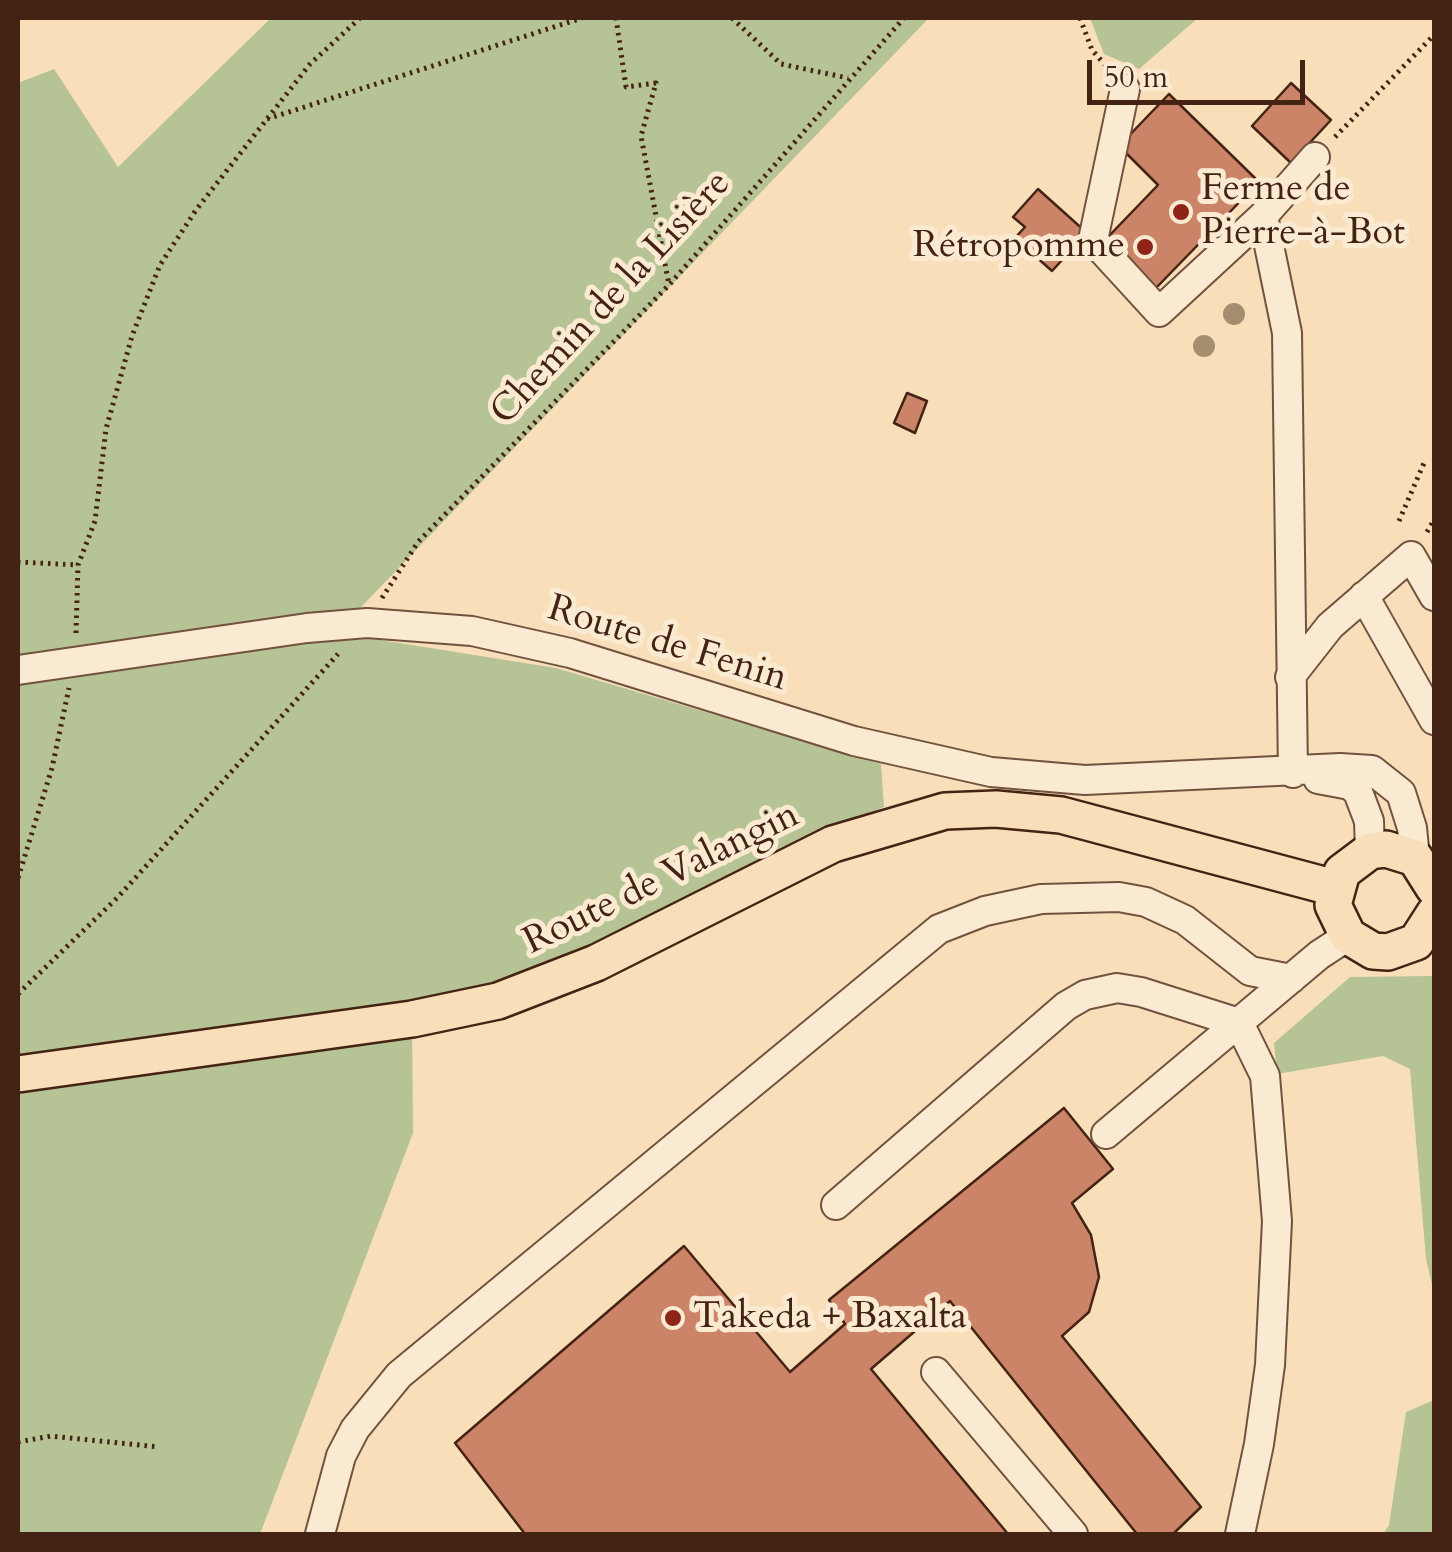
<!DOCTYPE html>
<meta charset="utf-8">
<style>
body{margin:0}
#map{position:relative;width:1452px;height:1552px;overflow:hidden;background:#f8dfba;font-family:Cardo,serif}
canvas{display:block}
.frame{position:absolute;inset:0;border:20px solid #452314;pointer-events:none}
.scale{position:absolute;left:1087px;top:60px;width:218px;height:45px;box-sizing:border-box;border:5px solid #452314;border-top:0;padding-left:12px;font-size:30px;line-height:35px;white-space:nowrap;color:#452314;-webkit-text-stroke:8px #faead2;paint-order:stroke}
</style>
<div id="map">
<canvas width="1452" height="1552"></canvas>
<div class="frame"></div>
<div class="scale">50 m</div>
</div>
<script>
const context = document.querySelector('canvas').getContext('2d');
context.lineJoin = 'round';
function fill(path, color) {
  context.fillStyle = color;
  context.fill(path, 'evenodd');
}
function toPath(rows) {
  const path = new Path2D();
  for (const r of rows) {
    path.moveTo(r[0], r[1]);
    for (let i = 2; i < r.length; i += 2) path.lineTo(r[i], r[i + 1]);
  }
  return path;
}
function trace(path, color, width, dash) {
  context.strokeStyle = color;
  context.lineWidth = width;
  context.lineCap = dash ? 'butt' : 'round';
  context.setLineDash(dash || []);
  context.stroke(path);
}
function write(font, color, halo, rows, align = 'center') {
  context.font = font + ' Cardo,serif';
  context.lineWidth = 10;
  context.setLineDash([]);
  context.textBaseline = 'middle';
  context.strokeStyle = halo;
  context.fillStyle = color;
  for (const [text, x, y, turn = 0] of rows) {
    context.save();
    context.translate(x, y);
    context.rotate((+turn || 0) * Math.PI / 180);
    context.textAlign = isNaN(turn) ? turn : align;
    if (halo) context.strokeText(text, 0, 0);
    context.fillText(text, 0, 0);
    context.restore();
  }
}
const green = toPath([
 [271,18,929,18,336,633,556,668,881,764,884,807,770,856,519,980,412,1019,413,1133,260,1534,18,1534,18,83,54,69,118,167],
 [1090,18,1198,18,1139,69,1104,54],
 [1434,976,1434,1293,1426,1259,1410,1069,1383,1056,1277,1074,1274,1043,1350,977],
 [1434,1400,1434,1534,1383,1534,1389,1525,1406,1412]
]);
const building = toPath([
 [1291,83,1331,120,1291,163,1252,126,1291,83],
 [1169,94,1259,182,1156,288,1106,239,1158,185,1119,146,1169,94],
 [1038,189,1087,233,1052,271,1015,238,1025,227,1013,217,1038,189],
 [907,393,927,401,915,433,894,423,907,393],
 [1064,1108,1113,1169,1072,1203,1091,1235,1099,1277,1089,1312,1062,1336,1201,1507,1173,1534,1137,1534,950,1301,871,1369,1008,1534,525,1534,455,1443,684,1246,790,1372,845,1324,829,1300,1064,1108]
]);
const path = toPath([
 [616,18,626,87,656,83,641,136,669,285],
 [732,18,781,64,848,78],
 [1080,18,1092,50,1107,67],
 [267,119,582,18],
 [1335,137,1434,35],
 [1399,521,1424,463],
 [1427,532,1434,520],
 [18,562,78,565],
 [382,598,418,542,669,285,904,18],
 [76,633,78,565,95,521,106,429,132,336,160,265,196,210,310,64,360,18],
 [18,878,52,768,69,688],
 [18,994,118,897,338,654],
 [18,1442,51,1436,159,1447]
]);
const minor = toPath([
 [1125,89,1093,240,1159,312,1263,216],
 [1364,596,1434,720],
 [18,670,307,628,367,623,472,631,570,653,854,741,991,772,1085,780,1340,768,1372,770,1401,793,1412,828,1415,858],
 [1290,677,1330,626,1411,556,1434,596],
 [1293,773,1287,333,1263,216,1315,157],
 [1318,779,1350,785,1358,792,1369,821,1370,851],
 [1106,1134,1319,955,1348,936],
 [836,1205,1066,1006,1085,995,1117,988,1141,992,1239,1023,1265,1076,1277,1221,1270,1365,1259,1444,1240,1534],
 [936,1372,1073,1534],
 [320,1534,341,1456,355,1429,399,1375,939,929,985,911,1041,899,1119,897,1146,902,1185,920,1250,971,1291,979]
]);
const major = toPath([
 [1434,888,1415,858,1386,849,1370,851,1342,872,1333,905,1348,936,1373,951,1388,952,1416,942,1434,914],
 [18,1074,412,1019,498,1001,596,963,833,844,945,811,996,809,1061,815,1335,888]
]);
const trees = [
 [1234,314],
 [1204,346]
];
const markers = [
 [1181,212,10,"#8f2418"],
 [1145,247,10,"#8f2418"],
 [673,1318,10,"#8f2418"]
];
const poiNames = [
 ["Ferme de",1201,190],
 ["Pierre-à-Bot",1201,234],
 ["Rétropomme",1125,247,"right"],
 ["Takeda + Baxalta",693,1318]
];
const streetNames = [
 ["Chemin de la Lisière",612,299,-47],
 ["Route de Fenin",667,645,17],
 ["Route de Valangin",662,880,-26]
];
fill(green, '#b6c395');
fill(building, '#cb8467');
trace(building, '#452314', 2.5);
trace(minor, '#72523e', 32);
trace(major, '#452314', 40);
trace(path, '#452314', 5, [2.5, 5]);
trace(minor, '#faead2', 28);
trace(major, '#f8dfba', 35);
context.fillStyle = '#a58e70';
for (const [x, y] of trees) {
  context.beginPath();
  context.arc(x, y, 11, 0, 2 * Math.PI);
  context.fill();
}
for (const [x, y, r, color] of markers) {
  const dot = new Path2D();
  dot.arc(x, y, r, 0, 2 * Math.PI);
  context.fillStyle = color;
  context.fill(dot);
  trace(dot, '#faead2', 4);
}
write('38px', '#452314', '#faead2', poiNames, 'left');
write('38px', '#452314', '#faead2', streetNames);
</script>
